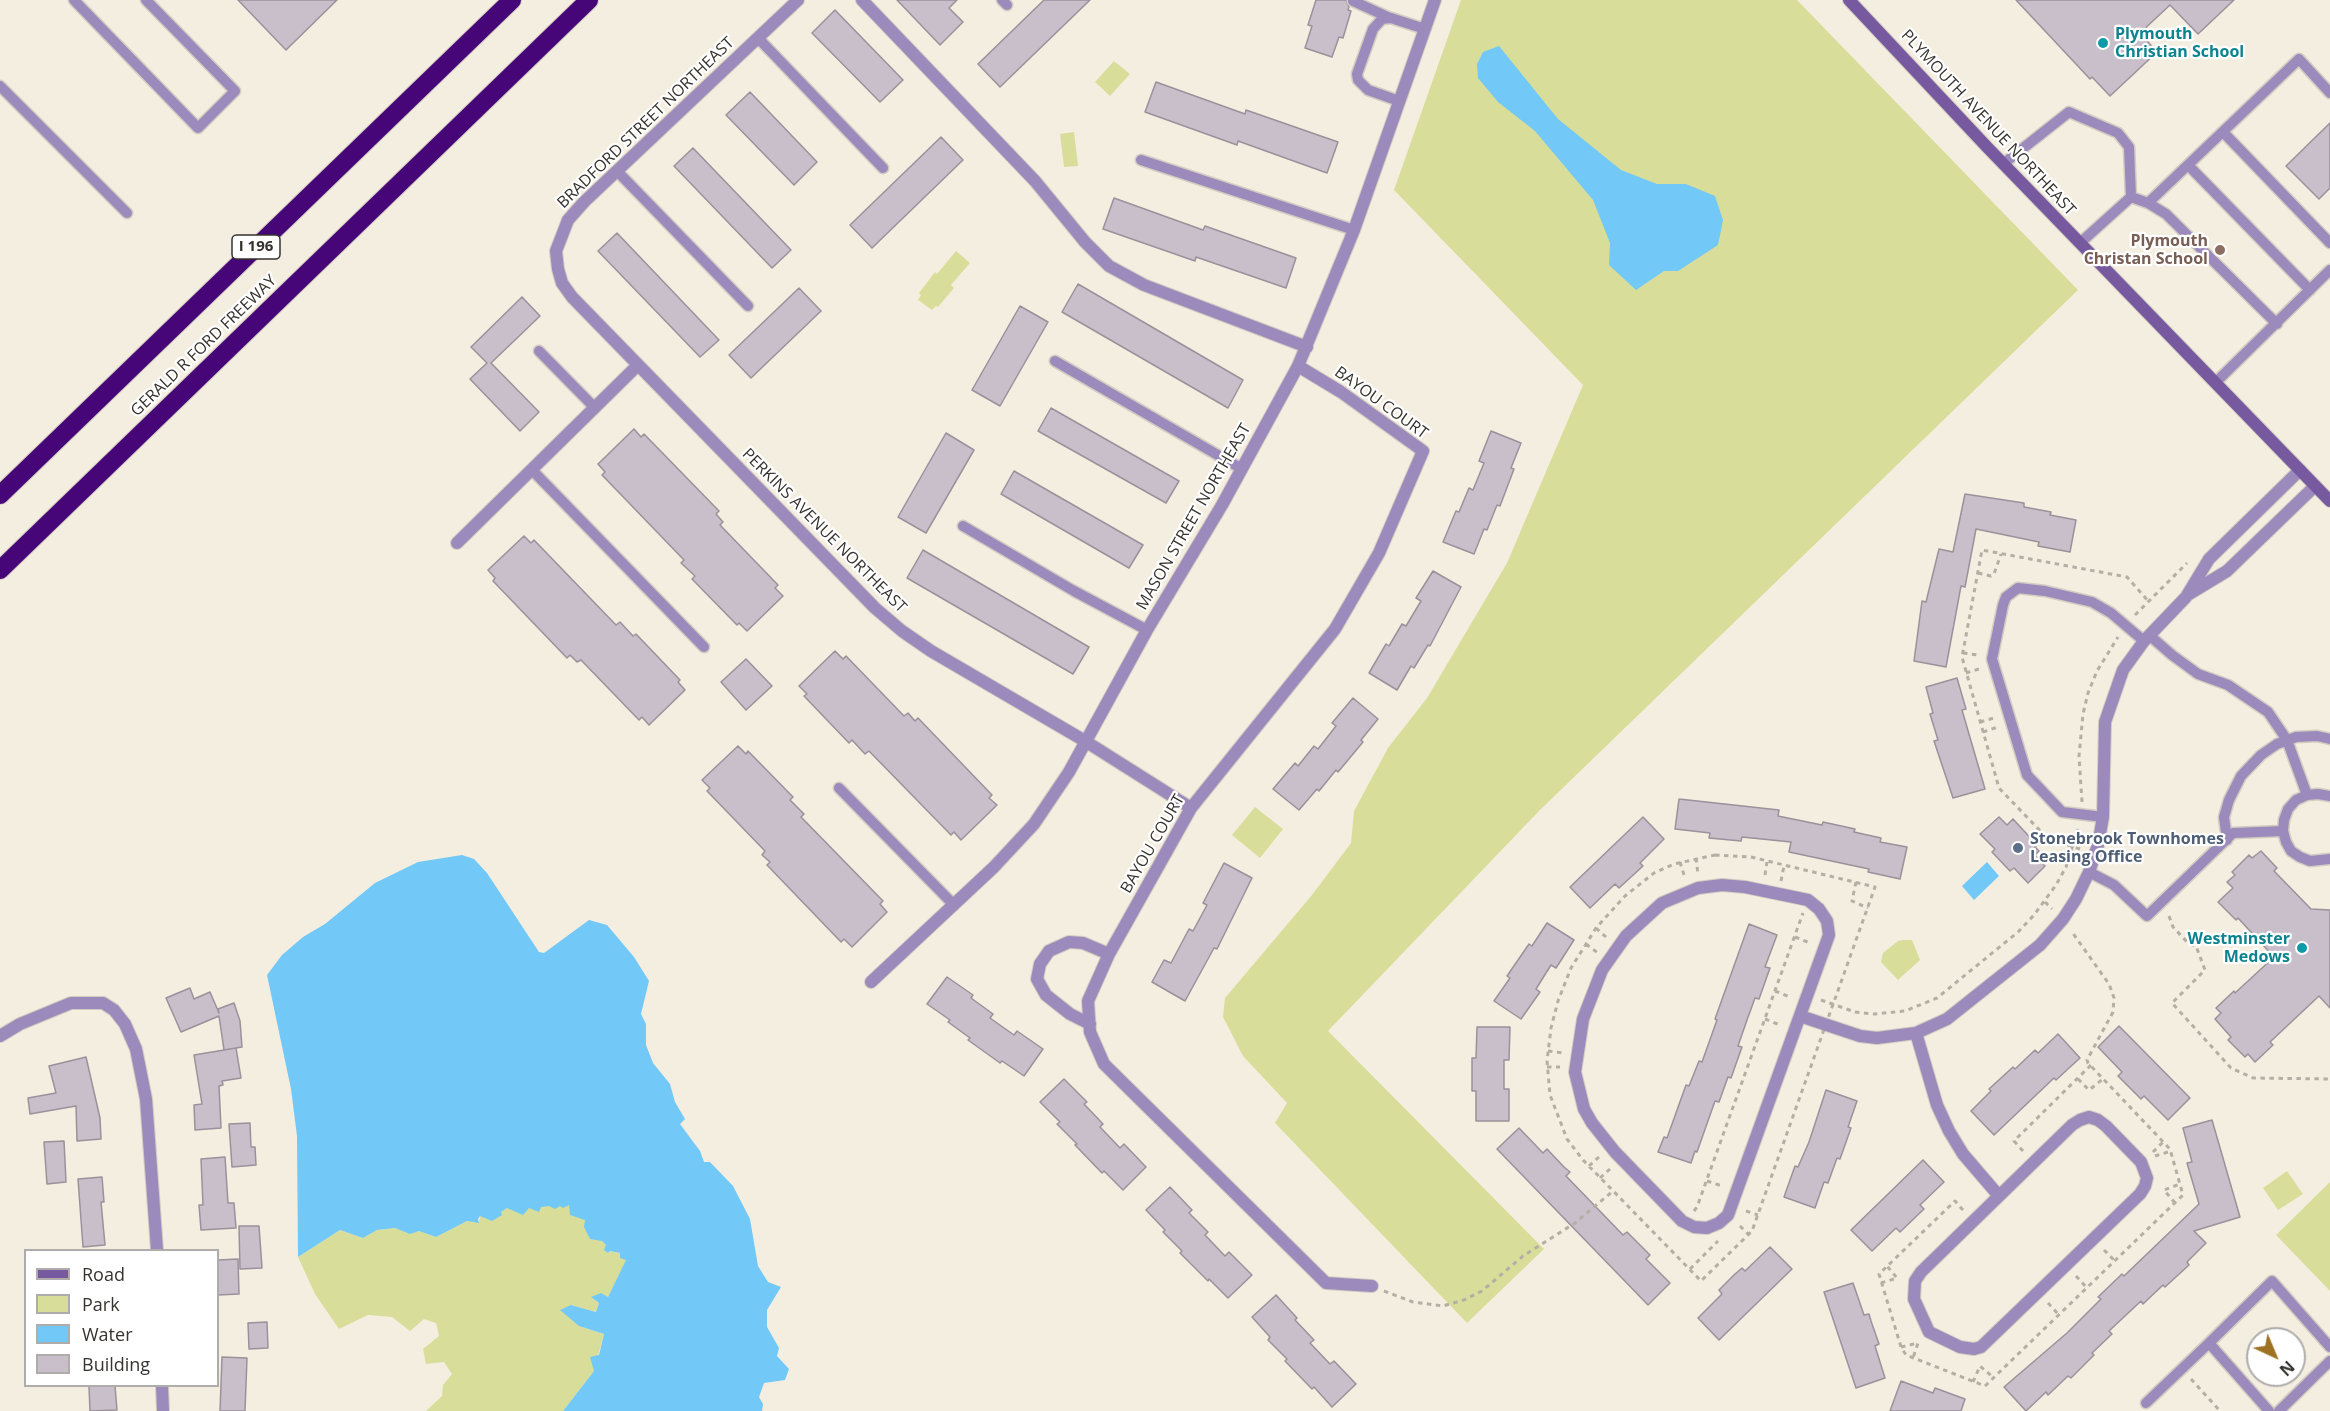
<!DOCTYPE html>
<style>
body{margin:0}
#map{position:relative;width:2330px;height:1411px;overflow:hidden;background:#f4eee1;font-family:"Open Sans",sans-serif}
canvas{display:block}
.legend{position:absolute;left:24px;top:1249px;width:195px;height:138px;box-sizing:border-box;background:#fff;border:2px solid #afadab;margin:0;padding:8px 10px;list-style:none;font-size:18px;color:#36332e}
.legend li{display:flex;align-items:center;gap:12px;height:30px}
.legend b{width:30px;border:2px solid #afadab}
.north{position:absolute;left:2246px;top:1327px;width:60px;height:60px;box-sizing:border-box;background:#fff;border:2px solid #afadab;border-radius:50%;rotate:136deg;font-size:16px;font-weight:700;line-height:24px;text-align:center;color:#36332e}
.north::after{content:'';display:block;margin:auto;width:21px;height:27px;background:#9f7123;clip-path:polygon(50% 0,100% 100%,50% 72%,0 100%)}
</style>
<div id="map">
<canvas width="2330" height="1411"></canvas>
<ul class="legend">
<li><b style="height:8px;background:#7759a0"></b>Road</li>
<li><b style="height:16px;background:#d8de9a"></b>Park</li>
<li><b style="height:16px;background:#72c8f6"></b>Water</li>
<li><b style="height:16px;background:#c9bfca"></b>Building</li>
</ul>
<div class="north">N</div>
</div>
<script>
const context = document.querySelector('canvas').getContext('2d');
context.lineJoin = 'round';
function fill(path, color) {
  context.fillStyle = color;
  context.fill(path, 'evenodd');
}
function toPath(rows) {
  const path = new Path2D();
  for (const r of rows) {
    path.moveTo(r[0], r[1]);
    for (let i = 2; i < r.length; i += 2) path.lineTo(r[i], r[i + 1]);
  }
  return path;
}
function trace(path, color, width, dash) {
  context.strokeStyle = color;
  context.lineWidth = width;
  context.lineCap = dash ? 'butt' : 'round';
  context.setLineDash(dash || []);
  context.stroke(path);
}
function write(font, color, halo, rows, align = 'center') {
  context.font = font + ' "Open Sans",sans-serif';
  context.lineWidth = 4.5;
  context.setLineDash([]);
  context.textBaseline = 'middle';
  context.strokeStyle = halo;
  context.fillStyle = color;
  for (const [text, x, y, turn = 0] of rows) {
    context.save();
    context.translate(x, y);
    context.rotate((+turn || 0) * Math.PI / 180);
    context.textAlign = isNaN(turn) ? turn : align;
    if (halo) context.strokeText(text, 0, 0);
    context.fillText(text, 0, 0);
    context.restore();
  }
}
const green = toPath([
 [1461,0,1797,0,2078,290,1540,810,1328,1031,1544,1249,1467,1323,1275,1123,1287,1103,1243,1056,1223,1017,1225,998,1312,895,1351,843,1354,811,1388,748,1427,698,1507,563,1583,385,1394,190],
 [1114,61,1130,74,1110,96,1095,82],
 [1074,132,1078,166,1064,167,1060,134],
 [956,251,970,263,951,285,954,288,938,307,936,306,932,310,918,300,921,295,919,293,935,272,937,274],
 [1255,807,1283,829,1260,858,1232,835],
 [1903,940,1912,940,1920,960,1898,980,1881,962,1883,953,1898,941],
 [2287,1171,2303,1194,2278,1210,2263,1188],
 [2330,1182,2330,1291,2276,1235],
 [549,1205,570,1205,577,1216,585,1220,594,1238,602,1241,606,1245,608,1253,610,1251,620,1253,627,1259,608,1297,592,1298,599,1303,596,1312,571,1305,579,1326,604,1334,594,1371,563,1411,426,1411,442,1396,443,1385,452,1374,444,1362,426,1364,423,1349,439,1336,436,1323,424,1319,410,1331,392,1317,368,1315,339,1329,315,1294,298,1257,340,1230,363,1238,377,1230,395,1228,410,1233,419,1231,436,1237,467,1221,479,1222,480,1216,501,1212,507,1208]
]);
const water = toPath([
 [1499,46,1558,119,1621,170,1657,184,1686,184,1715,196,1723,220,1718,245,1678,271,1664,271,1636,290,1609,265,1610,243,1593,200,1535,131,1498,102,1478,78,1477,64,1483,52],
 [462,855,474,859,487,873,539,952,544,953,589,920,607,925,634,957,649,981,641,1014,646,1024,646,1045,653,1063,670,1084,675,1102,685,1119,680,1124,700,1151,704,1162,710,1162,733,1186,750,1219,758,1266,768,1282,781,1287,767,1310,767,1327,779,1348,777,1356,789,1369,785,1380,764,1383,759,1397,763,1404,762,1411,563,1411,594,1371,590,1357,599,1355,604,1334,579,1326,560,1310,571,1305,596,1312,599,1303,591,1297,601,1293,608,1297,626,1260,620,1258,620,1253,610,1251,608,1253,604,1250,606,1245,602,1241,590,1239,584,1227,585,1220,570,1215,569,1205,563,1208,560,1206,555,1209,549,1206,541,1207,539,1212,529,1208,523,1215,507,1208,501,1212,502,1215,492,1221,480,1216,478,1219,479,1223,467,1221,436,1237,419,1231,410,1234,395,1228,377,1230,363,1238,340,1230,298,1257,297,1136,291,1089,267,975,282,955,303,937,325,924,375,883,418,862],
 [1987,862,1999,876,1974,900,1962,886]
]);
const building = toPath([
 [238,0,337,0,286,50,238,0],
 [897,0,957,0,949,8,963,22,940,45,897,0],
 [1044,0,1090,0,1000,87,978,64,1044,0],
 [1316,0,1346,0,1349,7,1348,10,1351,11,1343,38,1339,37,1332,57,1305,48,1312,26,1308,25,1316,0],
 [2016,0,2234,0,2198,34,2170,5,2140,33,2157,52,2110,96,2092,77,2090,79,2016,0],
 [835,10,903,80,880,102,812,33,835,10],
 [1156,82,1245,114,1246,110,1338,142,1327,173,1238,141,1237,145,1145,112,1156,82],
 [750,92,817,162,794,185,726,115,750,92],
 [2330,123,2330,188,2319,199,2286,166,2330,123],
 [941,137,963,160,872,248,850,225,941,137],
 [693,148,791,250,772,268,674,166,693,148],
 [1114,198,1203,230,1205,226,1296,258,1286,288,1196,257,1195,261,1103,229,1114,198],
 [617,233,719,340,700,357,598,251,617,233],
 [1078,284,1243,380,1228,408,1062,312,1078,284],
 [799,288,821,311,751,378,729,355,799,288],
 [522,297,540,316,491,363,539,412,520,431,470,379,487,363,471,347,522,297],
 [1020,306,1048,322,1000,406,972,390,1020,306],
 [1051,408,1179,481,1166,503,1038,431,1051,408],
 [634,429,641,437,644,434,719,511,716,514,723,522,720,525,778,585,775,588,783,596,747,631,739,623,737,625,692,579,695,576,681,563,684,560,602,475,605,472,598,464,634,429],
 [1491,431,1521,443,1511,468,1514,469,1500,506,1497,505,1487,530,1484,529,1474,554,1443,542,1456,511,1459,512,1469,488,1473,490,1484,463,1479,461,1491,431],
 [946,433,974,450,926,533,898,517,946,433],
 [1014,471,1143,545,1129,568,1001,494,1014,471],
 [1965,494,2024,503,2024,507,2051,512,2050,515,2076,520,2070,552,2038,546,2039,542,1976,529,1965,587,1961,586,1946,667,1914,661,1922,601,1926,602,1939,549,1953,552,1965,494],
 [524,536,531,543,534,540,616,625,620,622,633,636,636,634,680,680,678,682,685,690,649,725,642,717,639,720,581,660,577,662,570,655,567,658,493,581,495,578,488,570,524,536],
 [923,550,1089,647,1073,674,907,578,923,550],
 [1433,571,1461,587,1430,646,1428,645,1414,668,1411,666,1397,690,1369,673,1386,644,1389,646,1402,624,1406,626,1421,601,1416,598,1433,571],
 [835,651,843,659,846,656,904,716,908,713,915,721,918,718,992,795,989,798,997,805,961,840,954,832,951,835,869,751,865,754,852,740,849,743,804,696,807,694,799,686,835,651],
 [746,659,772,686,746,710,721,682,746,659],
 [1957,678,1966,709,1962,710,1985,789,1953,798,1934,741,1938,740,1930,714,1933,713,1926,687,1957,678],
 [1353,698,1378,719,1361,740,1363,742,1338,772,1336,770,1319,791,1317,789,1299,810,1273,789,1295,763,1298,766,1314,746,1318,749,1336,726,1332,723,1353,698],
 [738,746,746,754,748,751,793,797,790,800,804,814,801,817,883,901,880,904,887,912,852,947,844,939,841,942,767,865,770,862,762,855,765,851,707,791,710,788,702,780,738,746],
 [1679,799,1779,810,1778,816,1822,825,1823,822,1855,829,1854,832,1881,838,1880,842,1907,847,1900,879,1868,872,1869,869,1789,852,1791,842,1742,837,1741,841,1709,838,1710,833,1675,829,1679,799],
 [1643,817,1664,839,1640,863,1643,866,1619,888,1615,884,1590,908,1570,887,1643,817],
 [1999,817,2007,825,2013,819,2037,845,2035,847,2039,851,2035,855,2045,866,2028,883,2014,868,2010,871,1992,852,1995,849,1980,834,1999,817],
 [2261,851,2277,868,2274,871,2311,909,2330,910,2330,1008,2319,996,2270,1042,2273,1045,2255,1062,2248,1054,2245,1057,2228,1040,2231,1037,2215,1019,2221,1013,2216,1008,2234,991,2235,993,2274,957,2238,918,2236,920,2218,902,2233,888,2227,882,2235,875,2232,872,2249,855,2252,858,2261,851],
 [1224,863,1252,878,1217,949,1214,948,1185,1001,1152,982,1164,960,1171,963,1189,929,1193,931,1207,905,1203,903,1224,863],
 [1547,923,1574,940,1556,968,1551,965,1536,989,1540,992,1521,1019,1494,1001,1510,978,1507,976,1529,944,1532,946,1547,923],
 [1749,924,1777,935,1765,967,1770,968,1759,999,1755,998,1747,1020,1738,1046,1742,1047,1731,1078,1728,1077,1719,1102,1715,1101,1697,1152,1695,1151,1691,1163,1658,1152,1664,1137,1667,1138,1686,1085,1689,1086,1699,1061,1702,1062,1717,1020,1715,1019,1749,924],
 [947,977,973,995,971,998,993,1014,990,1018,1014,1035,1017,1031,1043,1049,1024,1076,1002,1061,1000,1063,968,1040,970,1038,948,1022,950,1020,927,1004,947,977],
 [190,988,194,999,210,992,219,1013,218,1009,234,1003,240,1021,242,1047,224,1050,219,1016,181,1032,166,998,190,988],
 [2119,1026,2190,1098,2168,1120,2144,1096,2141,1099,2118,1076,2122,1072,2098,1047,2119,1026],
 [1477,1027,1510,1027,1509,1060,1504,1060,1504,1089,1509,1089,1509,1121,1476,1121,1476,1091,1472,1091,1472,1058,1476,1058,1477,1027],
 [2058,1034,2080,1058,2056,1080,2054,1078,1994,1135,1971,1111,1991,1091,1989,1089,2013,1067,2015,1069,2035,1050,2038,1053,2058,1034],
 [236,1048,241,1078,222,1081,223,1085,219,1086,221,1128,195,1130,194,1105,202,1104,194,1055,236,1048],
 [86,1057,100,1118,101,1139,77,1141,76,1106,30,1114,28,1098,56,1093,49,1066,86,1057],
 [1064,1079,1087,1102,1084,1104,1103,1124,1100,1127,1120,1148,1124,1144,1146,1167,1123,1190,1104,1171,1102,1173,1075,1145,1077,1144,1057,1124,1060,1122,1040,1102,1064,1079],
 [1826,1090,1857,1101,1848,1127,1851,1128,1840,1159,1837,1158,1828,1183,1824,1182,1815,1208,1784,1197,1795,1166,1798,1167,1809,1142,1826,1090],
 [2212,1120,2240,1217,2194,1231,2206,1243,2187,1262,2189,1265,2165,1287,2163,1285,2143,1304,2141,1301,2109,1331,2112,1334,2092,1353,2094,1355,2071,1378,2068,1376,2048,1395,2046,1392,2026,1411,2004,1387,2067,1333,2101,1299,2098,1297,2122,1274,2124,1276,2199,1204,2187,1163,2192,1162,2183,1128,2212,1120],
 [250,1123,251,1147,255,1147,256,1165,232,1167,229,1124,250,1123],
 [1519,1128,1543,1153,1547,1149,1564,1167,1570,1172,1566,1176,1623,1235,1627,1232,1650,1255,1646,1259,1670,1283,1648,1305,1497,1149,1519,1128],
 [64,1141,66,1182,47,1184,44,1142,64,1141],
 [225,1157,228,1203,234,1203,236,1228,201,1230,199,1205,203,1205,201,1159,225,1157],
 [1923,1160,1944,1182,1920,1205,1924,1209,1900,1232,1896,1228,1872,1251,1851,1230,1923,1160],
 [102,1177,104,1202,101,1202,105,1245,83,1247,78,1179,102,1177],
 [1170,1187,1192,1210,1189,1213,1208,1232,1205,1235,1225,1256,1229,1252,1252,1275,1228,1298,1209,1279,1208,1281,1180,1253,1182,1251,1163,1232,1165,1230,1146,1210,1170,1187],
 [239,1226,259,1226,262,1268,240,1269,239,1226],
 [1770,1247,1792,1269,1719,1340,1698,1318,1722,1294,1719,1290,1735,1274,1742,1268,1745,1271,1770,1247],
 [238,1259,239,1294,218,1295,218,1260,238,1259],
 [1853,1283,1864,1315,1869,1314,1871,1321,1879,1344,1875,1346,1885,1378,1856,1388,1824,1292,1853,1283],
 [1276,1295,1297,1318,1295,1320,1314,1340,1310,1343,1330,1364,1334,1361,1356,1384,1332,1407,1314,1387,1312,1389,1285,1361,1287,1359,1268,1340,1270,1337,1252,1317,1276,1295],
 [267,1322,268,1348,249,1349,248,1323,267,1322],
 [222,1357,247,1358,245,1411,220,1411,222,1357],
 [1901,1381,1933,1393,1935,1388,1965,1399,1961,1411,1890,1411,1901,1381],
 [89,1386,115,1386,117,1410,90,1411,89,1386]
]);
const path = toPath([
 [1978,573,1991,576,1994,574,2001,554],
 [2135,615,2187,563],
 [1963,653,1978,655],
 [1966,673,1979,669],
 [1980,722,1994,718],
 [1983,732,1998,727],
 [2082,802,2079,756,2083,714,2088,693,2097,671,2118,637],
 [2080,849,2047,838,1999,788,1962,657,1982,550,2127,577,2149,602],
 [1715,855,1751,857,1875,887,1752,1231,1701,1281,1583,1160,1567,1139,1550,1095,1547,1061,1551,1028,1558,1001,1571,968,1596,928,1625,896,1654,873,1674,864,1715,855],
 [1696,858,1698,874],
 [1680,862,1685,878],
 [1765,875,1767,862],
 [1781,881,1784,866],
 [1856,882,1852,901,1868,908],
 [2045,902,2052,909],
 [2169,916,2173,927,2189,944,2196,946,2205,970,2172,1003,2231,1068,2253,1078,2330,1079],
 [1596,928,1606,937],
 [1795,937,1810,943],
 [1586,944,1598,953],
 [1775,991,1790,997],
 [1821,1000,1855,1012,1874,1014,1905,1011,1937,998,2018,932,2034,915,2056,885,2066,867,2078,829],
 [1765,1019,1780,1025],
 [1548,1051,1564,1053],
 [1547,1067,1560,1067],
 [2078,1079,2089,1090,2103,1079],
 [2023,1151,2014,1141,2091,1065],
 [2153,1152,2163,1142],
 [2155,1156,2171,1151],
 [1589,1166,1599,1157],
 [1600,1178,1610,1169],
 [1707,1181,1722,1186],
 [2175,1203,2164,1190,2180,1184],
 [1963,1210,1955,1201,1879,1274,1901,1347,1906,1355,1985,1386,2183,1195,2170,1149,2088,1063,2087,1060,2113,1012,2114,998,2109,984,2072,932],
 [1694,1211,1697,1207,1803,913],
 [1746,1211,1758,1215],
 [1740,1226,1749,1235],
 [2104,1250,2115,1261],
 [1690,1269,1718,1241],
 [2076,1276,2087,1288],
 [1881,1283,1897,1278,1887,1266],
 [1384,1291,1413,1302,1443,1306,1464,1300,1482,1291,1523,1256,1575,1223,1613,1191],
 [2048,1303,2059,1315],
 [1901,1347,1918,1343,1913,1358],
 [2191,1379,2220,1411],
 [1973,1382,1980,1366,1994,1378]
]);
const service = toPath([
 [74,0,198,128,235,91,146,0],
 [1002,0,1007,5],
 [1353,1,1390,18],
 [758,38,883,168],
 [0,86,127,213],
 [1399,101,1368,90,1358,80,1357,74,1373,29,1382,19,1391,18,1425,29],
 [2223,132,2330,243],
 [1141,160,1354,230],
 [2003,164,2069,112,2118,133,2129,147,2131,197,2080,243],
 [2188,165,2310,290],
 [617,171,748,306],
 [2131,197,2148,203,2166,214,2277,324],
 [2148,203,2299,59,2330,93],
 [539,351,595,408],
 [1055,361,1242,469],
 [2215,383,2330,270],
 [532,470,704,647],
 [963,526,1074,591,1147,630],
 [2149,635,2172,655,2198,674,2228,685,2268,712,2287,740,2307,795],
 [839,788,954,905],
 [2330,796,2318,794,2307,795,2296,800,2288,809,2284,820,2283,831,2286,842,2291,851,2300,857,2310,861,2330,859],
 [2103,817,2062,812,2027,775,1992,659,2003,605,2006,597,2018,588,2045,591,2092,602,2111,613,2144,641],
 [2227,840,2224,817,2229,800,2241,776,2261,755,2277,744,2296,737,2317,736,2330,739],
 [2089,872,2114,885,2147,916,2233,833,2283,831],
 [2146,1403,2209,1343],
 [2269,1411,2209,1343,2272,1281,2330,1347],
 [2279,1411,2330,1361]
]);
const minor = toPath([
 [798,0,584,202,568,220,556,251,558,269,562,283,572,297,875,608,902,631,931,651,1085,741,1191,808],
 [862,0,1035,181,1085,242,1109,266,1144,285,1307,347],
 [1298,366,1341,392,1423,451,1379,553,1335,629,1191,808,1109,954,1088,1001,1090,1032,1104,1064,1326,1283,1372,1286],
 [457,543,638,365],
 [2189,594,2227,571,2315,486],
 [1722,885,1745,887,1808,900,1819,909,1827,921,1829,935,1728,1215,1719,1223,1707,1228,1694,1227,1682,1221,1615,1152,1592,1123,1584,1109,1575,1072,1583,1019,1602,970,1626,936,1662,903,1698,888,1722,885],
 [871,982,994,867,1034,824,1069,772,1147,630,1222,505,1298,366,1354,230,1435,0],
 [1800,1016,1860,1036,1877,1038,1916,1033,1947,1019,2040,945,2063,919,2076,899,2089,872,2098,845,2103,817,2105,722,2123,670,2144,641,2186,597,2209,559,2300,470],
 [1090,1024,1070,1014,1046,995,1037,979,1040,964,1049,951,1069,942,1083,943,1109,954],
 [1916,1033,1937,1105,1949,1131,1963,1154,1999,1196],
 [0,1036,20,1024,71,1003,103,1003,114,1010,125,1024,136,1049,146,1099,157,1250],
 [2089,1117,2098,1120,2106,1126,2141,1162,2147,1178,2145,1186,2140,1194,1981,1347,1974,1349,1960,1347,1929,1332,1914,1299,1915,1281,1921,1272,2072,1125,2080,1120,2089,1117],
 [162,1386,163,1411]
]);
const secondary = toPath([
 [1849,0,1987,147,2330,501]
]);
const motorway = toPath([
 [0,495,512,0],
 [0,570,589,0]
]);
const markers = [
 [2103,43,6,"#0f9aa8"],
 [2220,250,6,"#8d6e63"],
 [2018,848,6,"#5c6f8a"],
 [2302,948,6,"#0f9aa8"]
];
const shields = [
 [256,247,48]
];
const shieldNames = [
 ["I 196",256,247]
];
const cultureNames = [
 ["Plymouth",2115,34],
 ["Christian School",2115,52],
 ["Westminster",2290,939,"right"],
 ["Medows",2290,957,"right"]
];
const streetNames = [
 ["BRADFORD STREET NORTHEAST",646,123,-44],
 ["PLYMOUTH AVENUE NORTHEAST",1988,123,47],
 ["GERALD R FORD FREEWAY",204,346,-44],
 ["BAYOU COURT",1381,403,36],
 ["MASON STREET NORTHEAST",1194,517,-60],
 ["PERKINS AVENUE NORTHEAST",824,531,45],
 ["BAYOU COURT",1153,844,-60]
];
const educationNames = [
 ["Plymouth",2208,241],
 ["Christan School",2208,259]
];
const serviceNames = [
 ["Stonebrook Townhomes",2030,839],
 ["Leasing Office",2030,857]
];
fill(green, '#d8de9a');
fill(water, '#72c8f6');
fill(building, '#c9bfca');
trace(building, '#9a919b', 1.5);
trace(service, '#d2ccc1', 13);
trace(minor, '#d2ccc1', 14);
trace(secondary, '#d2ccc1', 14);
trace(motorway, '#d2ccc1', 20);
trace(path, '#b4afa4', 3, [4.5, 4.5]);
trace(service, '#9d8abc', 10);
trace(minor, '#9d8abc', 12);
trace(secondary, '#7759a0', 12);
trace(motorway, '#460678', 18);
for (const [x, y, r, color] of markers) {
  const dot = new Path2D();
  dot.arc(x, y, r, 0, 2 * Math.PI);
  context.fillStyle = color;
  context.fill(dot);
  trace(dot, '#fff', 2);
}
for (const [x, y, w] of shields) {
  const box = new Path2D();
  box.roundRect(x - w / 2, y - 12, w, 24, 4.5);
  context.fillStyle = '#fff';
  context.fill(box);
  trace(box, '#36332e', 1.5);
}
write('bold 15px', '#36332e', null, shieldNames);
write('bold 16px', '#0d838f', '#fff', cultureNames, 'left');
write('16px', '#36332e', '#fff', streetNames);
write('bold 16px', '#785e54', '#fff', educationNames, 'right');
write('bold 16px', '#4e5e75', '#fff', serviceNames, 'left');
</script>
